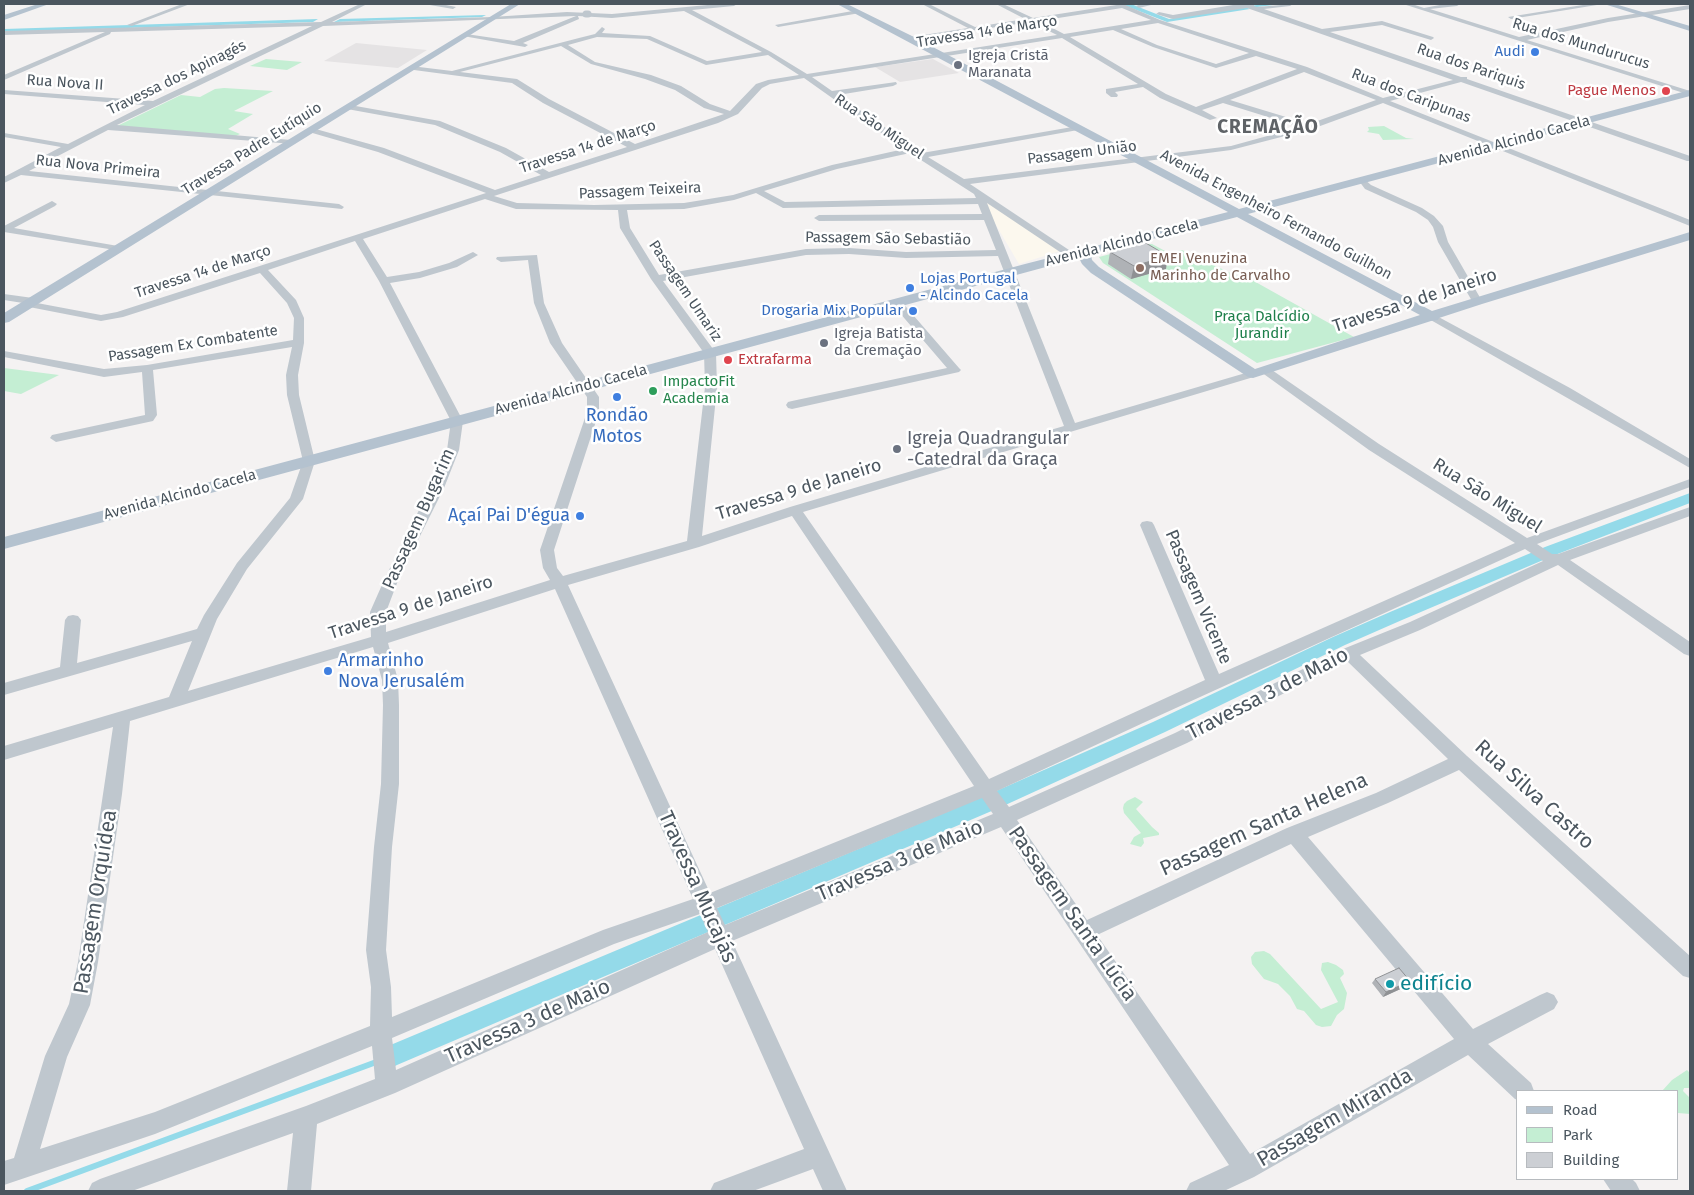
<!DOCTYPE html>
<meta charset="utf-8">
<style>
body{margin:0}
#map{position:relative;width:1694px;height:1195px;overflow:hidden;background:#f4f2f2;font-family:"Fira Sans",sans-serif}
canvas{display:block}
.frame{position:absolute;inset:0;border:5px solid #4b565f;pointer-events:none}
.legend{position:absolute;left:1516px;top:1090px;width:162px;height:90px;box-sizing:border-box;background:#fff;border:1px solid #b7bbbf;margin:0;padding:6px 9px;list-style:none;font-size:15px;color:#4b565f}
.legend li{display:flex;align-items:center;gap:10px;height:25px}
.legend b{width:25px;border:1px solid #b7bbbf}
</style>
<div id="map">
<canvas width="1694" height="1195"></canvas>
<div class="frame"></div>
<ul class="legend">
<li><b style="height:6px;background:#b4c2cf"></b>Road</li>
<li><b style="height:14px;background:#c4eed3"></b>Park</li>
<li><b style="height:14px;background:#cccfd4"></b>Building</li>
</ul>
</div>
<script>
const context = document.querySelector('canvas').getContext('2d');
context.lineJoin = 'round';
function fill(path, color) {
  context.fillStyle = color;
  context.fill(path, 'evenodd');
}
function toPath(rows) {
  const path = new Path2D();
  for (const r of rows) {
    path.moveTo(r[0], r[1]);
    for (let i = 2; i < r.length; i += 2) path.lineTo(r[i], r[i + 1]);
  }
  return path;
}
function trace(path, color, width, dash) {
  context.strokeStyle = color;
  context.lineWidth = width;
  context.lineCap = dash ? 'butt' : 'round';
  context.setLineDash(dash || []);
  context.stroke(path);
}
function write(font, color, halo, rows, align = 'center') {
  context.font = font + ' "Fira Sans",sans-serif';
  context.lineWidth = 5;
  context.setLineDash([]);
  context.textBaseline = 'middle';
  context.strokeStyle = halo;
  context.fillStyle = color;
  for (const [text, x, y, turn = 0] of rows) {
    context.save();
    context.translate(x, y);
    context.rotate((+turn || 0) * Math.PI / 180);
    context.textAlign = isNaN(turn) ? turn : align;
    if (halo) context.strokeText(text, 0, 0);
    context.fillText(text, 0, 0);
    context.restore();
  }
}
const commercial = toPath([
 [988,202,1060,251,1019,264,983,203]
]);
const education = toPath([
 [356,43,427,50,398,68,324,61],
 [933,59,959,73,900,82,875,67]
]);
const green = toPath([
 [266,59,302,62,287,70,250,66],
 [224,88,273,91,234,111,253,114,228,129,240,134,236,136,115,127,181,95,200,97,215,89],
 [1384,126,1406,138,1414,139,1383,140,1379,134,1367,132,1369,130,1368,127],
 [1148,244,1152,244,1169,253,1182,250,1239,277,1252,280,1354,337,1257,363,1103,263,1099,257],
 [4,368,59,375,21,394,4,391],
 [1135,797,1143,802,1136,809,1152,827,1159,833,1159,835,1143,838,1144,843,1141,847,1130,844,1134,837,1141,833,1124,813,1123,808,1124,804,1127,801],
 [1264,951,1270,954,1321,1009,1338,1002,1321,970,1322,963,1328,962,1336,965,1343,970,1344,974,1340,978,1347,993,1344,1009,1337,1015,1331,1026,1322,1027,1316,1025,1304,1011,1297,1009,1290,996,1278,984,1264,979,1252,964,1251,957,1255,952],
 [1687,1070,1690,1073,1690,1088,1684,1088,1683,1091,1690,1098,1690,1114,1678,1113,1678,1091,1662,1091,1672,1080]
]);
const water = toPath([
 [1121,4,1131,4,1169,19,1245,7,1250,9,1167,22],
 [486,15,482,17,334,22,340,19],
 [318,19,313,22,4,32,4,29]
]);
const streamFar1 = toPath([
 [1249,7,1273,4]
]);
const stream = toPath([
 [27,1191,379,1061]
]);
const canal = toPath([
 [1690,493,1690,503,1555,555,1402,620,1345,645,1165,732,1001,807,397,1065,389,1069,381,1065,377,1057,381,1049,987,795,1153,722,1333,637,1390,612,1545,547,1690,493]
]);
const minor = toPath([
 [182,4,190,4,132,26,127,25,182,4],
 [360,4,367,4,332,22,492,17,567,12,612,14,718,4,737,4,734,6,692,10,771,52,807,74,1057,35,1031,22,909,40,908,39,911,37,968,28,922,4,929,4,975,27,1025,19,996,4,1003,4,1033,18,1123,4,1160,20,1307,67,1383,98,1453,80,1247,8,1173,19,1156,14,1159,12,1173,15,1239,4,1254,4,1254,6,1257,7,1293,4,1290,6,1264,9,1322,29,1382,21,1433,37,1434,38,1431,40,1382,25,1330,32,1461,77,1467,77,1467,79,1690,156,1690,161,1687,161,1461,82,1390,101,1690,220,1690,226,1383,103,1312,129,1231,150,970,184,1078,256,1073,259,1069,258,987,203,1075,423,1249,372,1253,370,1259,374,1257,376,803,512,989,779,1205,680,1140,525,1142,522,1147,521,1152,522,1154,525,1219,674,1515,543,1369,450,1261,372,1259,370,1261,368,1269,368,1379,444,1527,538,1690,479,1690,487,1537,544,1552,554,1558,554,1690,507,1690,516,1570,560,1690,642,1690,656,1684,654,1558,565,1420,630,1360,655,1467,756,1690,956,1690,978,1683,976,1459,770,1388,803,1308,837,1473,1029,1540,995,1547,992,1554,995,1558,1002,1554,1009,1488,1044,1531,1083,1534,1091,1518,1091,1518,1100,1515,1099,1468,1055,1254,1177,1224,1191,1186,1191,1190,1183,1229,1165,1001,827,732,941,847,1191,823,1191,813,1169,753,1191,710,1191,714,1183,804,1149,715,949,395,1093,317,1124,311,1191,287,1191,293,1133,132,1191,88,1191,92,1183,100,1179,306,1106,375,1079,372,1046,155,1134,4,1185,4,1161,14,1158,45,1056,69,1004,78,962,113,727,4,760,4,746,169,697,192,641,4,695,4,683,60,667,65,620,68,616,73,615,78,616,81,620,77,663,197,629,204,615,237,563,290,498,303,461,287,395,286,375,292,347,153,370,157,415,153,421,56,442,50,438,52,435,145,415,142,372,104,377,4,357,4,351,104,369,147,365,293,340,294,318,287,303,260,273,123,317,101,321,24,306,23,303,4,300,4,294,33,298,37,299,37,303,101,315,117,312,486,193,378,152,309,132,309,128,312,128,384,148,495,190,541,175,500,152,435,125,347,109,347,105,350,105,440,121,506,148,549,172,627,147,543,103,512,83,414,70,411,70,411,66,452,71,579,38,595,34,602,27,605,29,602,33,650,36,707,61,762,52,684,11,612,18,578,16,579,19,523,43,528,45,525,47,463,36,466,34,514,41,576,16,323,26,117,125,291,140,295,142,294,144,108,130,29,171,339,204,344,207,342,209,21,175,4,183,4,177,61,147,4,137,4,133,68,144,145,105,4,94,4,90,153,101,312,26,111,32,110,34,4,80,4,75,105,32,4,35,4,31,321,22,360,4],
 [1122,8,1151,20,1064,34,1039,21,1122,8],
 [1158,23,1249,53,1216,64,1157,45,1121,29,1158,23],
 [1113,30,1153,47,1216,68,1256,56,1297,69,1196,107,1166,94,1070,37,1113,30],
 [597,37,647,39,706,65,768,55,799,75,768,80,756,84,730,111,710,104,681,86,651,75,595,62,568,45,597,37],
 [1062,38,1138,84,1106,89,1106,93,1111,97,1117,97,1118,95,1115,92,1143,87,1160,98,1210,120,1217,118,1202,110,1223,103,1300,127,1231,146,964,179,928,157,1078,130,1082,128,1078,126,922,153,838,95,893,86,897,84,896,82,832,91,812,77,1062,38],
 [561,46,591,64,645,79,675,90,704,108,724,114,635,144,549,99,517,79,460,72,561,46],
 [1304,72,1376,100,1309,124,1230,100,1304,72],
 [804,78,904,149,832,165,733,195,684,203,594,205,517,203,494,196,718,123,738,114,762,88,770,84,804,78],
 [910,153,974,194,976,198,785,202,764,191,837,169,910,153],
 [756,193,783,208,978,204,982,214,819,215,814,218,819,221,984,220,996,250,906,252,849,248,806,249,659,275,630,228,627,210,684,209,734,200,756,193],
 [485,199,516,209,618,210,620,228,651,279,704,353,705,387,687,541,563,576,557,568,554,550,599,412,599,397,562,343,544,303,537,255,497,257,496,259,501,262,528,260,534,303,550,343,587,397,587,412,540,550,543,568,550,580,386,632,386,612,399,578,444,488,459,450,463,421,390,283,420,278,457,267,478,255,473,252,449,263,419,272,387,277,363,239,485,199],
 [355,241,379,281,451,421,447,450,430,488,385,578,370,612,371,637,188,691,217,619,247,569,303,499,315,461,299,395,298,375,304,343,304,318,296,300,268,270,355,241],
 [849,254,906,258,998,256,1064,426,790,507,702,536,717,387,716,353,663,281,806,255,849,254],
 [792,516,974,786,710,893,568,585,699,547,792,516],
 [1525,549,1543,561,1410,622,1343,649,1175,733,1009,807,997,791,1143,723,1525,549],
 [555,589,693,899,603,930,392,1017,391,987,386,950,392,847,399,784,399,705,398,680,388,643,555,589],
 [373,647,382,680,383,705,381,784,374,847,366,950,371,987,370,1026,155,1112,40,1149,67,1057,90,1005,98,962,122,794,130,721,373,647],
 [1347,661,1448,759,1376,793,1287,828,1087,920,1017,820,1187,743,1347,661],
 [982,798,993,814,725,925,717,908,982,798],
 [1291,844,1454,1039,1250,1154,1097,935,1291,844],
 [700,914,708,932,396,1070,392,1038,614,944,700,914],
 [424,4,441,4,456,7,453,9,424,4],
 [1141,4,1155,4,1139,8,1136,6,1141,4],
 [1403,4,1412,4,1424,8,1445,4,1460,4,1457,6,1430,9,1519,37,1608,18,1690,5,1690,9,1608,22,1527,40,1690,91,1690,95,1403,4],
 [1589,4,1603,4,1511,19,1508,17,1589,4],
 [858,10,860,11,860,13,778,27,775,25,858,10],
 [1363,178,1371,185,1422,208,1434,216,1443,226,1448,242,1482,301,1481,303,1477,304,1472,301,1438,242,1433,227,1428,220,1416,212,1365,189,1359,181,1363,178],
 [52,201,57,204,55,206,14,228,118,246,121,247,121,251,4,232,4,226,52,201],
 [897,300,901,301,959,368,961,370,959,372,792,409,788,408,786,405,788,402,792,401,947,368,893,305,892,303,897,300],
 [1433,314,1570,388,1690,459,1690,468,1429,319,1428,317,1433,314],
 [1603,1179,1632,1179,1636,1183,1640,1191,1611,1191,1603,1179]
]);
const major = toPath([
 [38,4,49,4,4,20,4,15,38,4],
 [511,4,520,4,9,322,4,323,4,313,511,4],
 [837,4,847,4,914,37,1239,209,1690,90,1690,96,1248,214,1432,311,1690,232,1690,240,1482,304,1439,318,1438,320,1431,321,1253,378,1248,377,1091,273,1082,264,1079,258,4,549,4,537,1025,264,1228,212,837,4],
 [1237,217,1420,315,1255,369,1099,267,1092,260,1091,255,1237,217],
 [1604,4,1615,4,1690,26,1690,31,1604,4]
]);
const minorBridge = toPath([
 [586,14,588,14]
]);
const wall = toPath([
 [1110,252,1166,269,1131,279,1108,264],
 [1375,979,1407,986,1383,997,1372,983]
]);
const shadedWall = toPath([
 [1168,256,1166,269,1131,279,1134,266],
 [1410,981,1407,986,1383,997,1386,992]
]);
const building = toPath([
 [1144,242,1168,256,1134,266,1110,252,1144,242],
 [1399,968,1410,981,1386,992,1375,979,1399,968]
]);
const markers = [
 [1535,52,5,"#3f7fe0"],
 [958,65,5,"#6b7280"],
 [1666,91,5,"#e0444e"],
 [1140,268,5,"#8d6e63"],
 [910,288,5,"#3f7fe0"],
 [913,311,5,"#3f7fe0"],
 [824,343,5,"#6b7280"],
 [728,360,5,"#e0444e"],
 [653,391,5,"#2e9e5b"],
 [617,397,5,"#3f7fe0"],
 [897,449,5,"#6b7280"],
 [580,516,5,"#3f7fe0"],
 [328,671,5,"#3f7fe0"],
 [1390,984,5,"#0f9aa8"]
];
const farStreetnames = [
 ["Travessa 14 de Março",987,32,-9],
 ["Rua dos Mundurucus",1581,44,17],
 ["Rua dos Pariquis",1471,67,19],
 ["Travessa dos Apinagés",177,78,-26],
 ["Rua Nova II",65,83,4],
 ["Rua dos Caripunas",1411,96,21],
 ["Rua São Miguel",879,127,34],
 ["Avenida Alcindo Cacela",1514,141,-15],
 ["Travessa 14 de Março",588,147,-18],
 ["Travessa Padre Eutíquio",252,149,-32],
 ["Passagem União",1082,153,-7],
 ["Rua Nova Primeira",98,167,6],
 ["Passagem Teixeira",640,191,-3],
 ["Avenida Engenheiro Fernando Guilhon",1276,215,28],
 ["Passagem São Sebastião",888,239,1],
 ["Avenida Alcindo Cacela",1122,243,-14],
 ["Travessa 14 de Março",203,272,-18],
 ["Passagem Umariz",685,291,56],
 ["Passagem Ex Combatente",193,344,-9],
 ["Avenida Alcindo Cacela",571,390,-15],
 ["Avenida Alcindo Cacela",180,495,-15]
];
const farShopnames = [
 ["Audi",1525,52],
 ["Lojas Portugal",920,279,"left"],
 ["- Alcindo Cacela",920,296,"left"],
 ["Drogaria Mix Popular",903,311]
];
const farWorshipnames = [
 ["Igreja Cristã",968,56],
 ["Maranata",968,73],
 ["Igreja Batista",834,334],
 ["da Cremação",834,351]
];
const farHealthnames = [
 ["Pague Menos",1656,91],
 ["Extrafarma",738,360,"left"]
];
const farEducationnames = [
 ["EMEI Venuzina",1150,259],
 ["Marinho de Carvalho",1150,276]
];
const farParknames = [
 ["Praça Dalcídio",1262,317],
 ["Jurandir",1262,334]
];
const farLeisurenames = [
 ["ImpactoFit",663,382],
 ["Academia",663,399]
];
const streetNames = [
 ["Travessa 9 de Janeiro",1415,301,-18],
 ["Travessa 9 de Janeiro",799,490,-17],
 ["Rua São Miguel",1487,496,32],
 ["Passagem Bugarim",419,519,-66],
 ["Passagem Vicente",1198,597,67],
 ["Travessa 9 de Janeiro",411,608,-18]
];
const shopNames = [
 ["Rondão",617,416],
 ["Motos",617,437],
 ["Açaí Pai D'égua",570,516,"right"],
 ["Armarinho",338,661,"left"],
 ["Nova Jerusalém",338,682,"left"]
];
const worshipNames = [
 ["Igreja Quadrangular",907,439],
 ["-Catedral da Graça",907,460]
];
const farDistrictnames = [
 ["CREMAÇÃO",1268,128]
];
const nearStreetnames = [
 ["Travessa 3 de Maio",1268,694,-27],
 ["Rua Silva Castro",1534,795,42],
 ["Passagem Santa Helena",1264,825,-24],
 ["Travessa 3 de Maio",900,861,-23],
 ["Travessa Mucajás",697,887,66],
 ["Passagem Orquídea",96,902,-81],
 ["Passagem Santa Lúcia",1072,914,55],
 ["Travessa 3 de Maio",528,1022,-24],
 ["Passagem Miranda",1335,1118,-30]
];
const nearCulturenames = [
 ["edifício",1400,984]
];
fill(commercial, '#fcf8ee');
fill(education, '#e5e3e4');
fill(green, '#c4eed3');
fill(water, '#94dae9');
trace(streamFar1, '#94dae9', 2);
trace(stream, '#94dae9', 6);
fill(canal, '#94dae9');
fill(minor, '#bfc7ce');
fill(major, '#b4c2cf');
trace(minorBridge, '#bfc7ce', 7);
fill(wall, '#afb2b6');
fill(shadedWall, '#8f9194');
fill(building, '#cccfd4');
trace(building, '#8f9194', 1);
for (const [x, y, r, color] of markers) {
  const dot = new Path2D();
  dot.arc(x, y, r, 0, 2 * Math.PI);
  context.fillStyle = color;
  context.fill(dot);
  trace(dot, '#fff', 2);
}
write('15px', '#4b565f', '#fff', farStreetnames);
write('15px', '#366cbe', '#fff', farShopnames, 'right');
write('15px', '#5b616d', '#fff', farWorshipnames, 'left');
write('15px', '#be3a42', '#fff', farHealthnames, 'right');
write('15px', '#785e54', '#fff', farEducationnames, 'left');
write('15px', '#1d7f4a', '#fff', farParknames);
write('15px', '#27864d', '#fff', farLeisurenames, 'left');
write('18px', '#4b565f', '#fff', streetNames);
write('18px', '#366cbe', '#fff', shopNames);
write('18px', '#5b616d', '#fff', worshipNames, 'left');
context.letterSpacing = '1px';
write('bold 19px', '#5f6367', '#fff', farDistrictnames);
context.letterSpacing = '0px';
write('21px', '#4b565f', '#fff', nearStreetnames);
write('21px', '#0d838f', '#fff', nearCulturenames, 'left');
</script>
